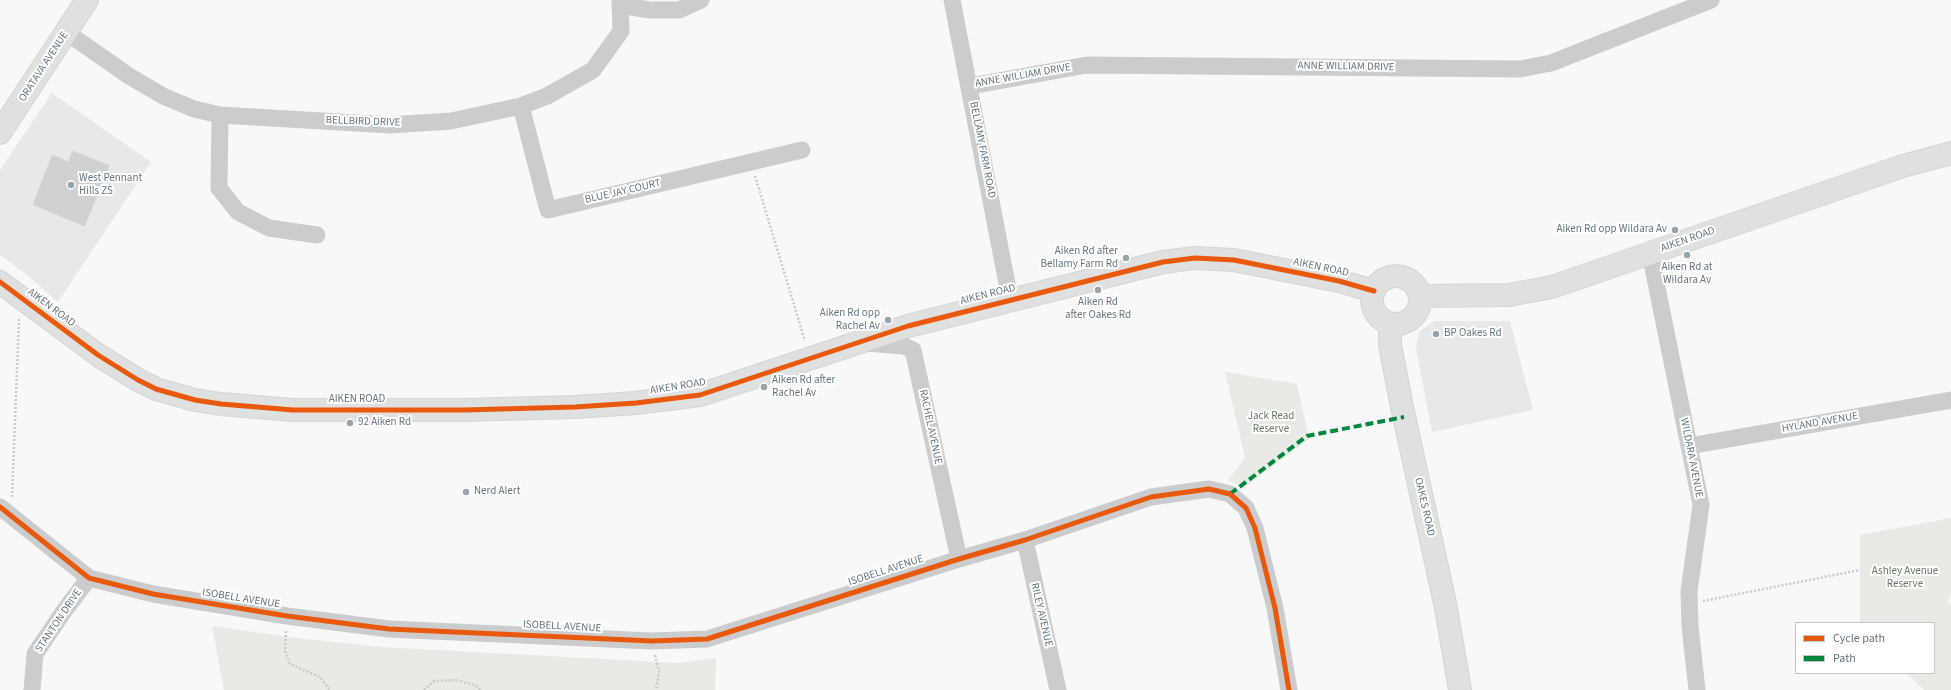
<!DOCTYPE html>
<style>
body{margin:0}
#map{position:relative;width:1951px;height:690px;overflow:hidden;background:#f8f8f8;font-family:"Source Sans 3",sans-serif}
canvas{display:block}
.legend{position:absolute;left:1795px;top:622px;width:140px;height:52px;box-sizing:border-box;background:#fff;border:1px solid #c2c8cc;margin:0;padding:5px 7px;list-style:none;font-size:12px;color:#667680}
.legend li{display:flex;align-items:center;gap:8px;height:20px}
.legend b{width:20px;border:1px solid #c2c8cc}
</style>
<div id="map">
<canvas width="1951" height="690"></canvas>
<ul class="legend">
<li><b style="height:5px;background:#e8590c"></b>Cycle path</li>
<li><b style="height:5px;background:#00873e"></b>Path</li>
</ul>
</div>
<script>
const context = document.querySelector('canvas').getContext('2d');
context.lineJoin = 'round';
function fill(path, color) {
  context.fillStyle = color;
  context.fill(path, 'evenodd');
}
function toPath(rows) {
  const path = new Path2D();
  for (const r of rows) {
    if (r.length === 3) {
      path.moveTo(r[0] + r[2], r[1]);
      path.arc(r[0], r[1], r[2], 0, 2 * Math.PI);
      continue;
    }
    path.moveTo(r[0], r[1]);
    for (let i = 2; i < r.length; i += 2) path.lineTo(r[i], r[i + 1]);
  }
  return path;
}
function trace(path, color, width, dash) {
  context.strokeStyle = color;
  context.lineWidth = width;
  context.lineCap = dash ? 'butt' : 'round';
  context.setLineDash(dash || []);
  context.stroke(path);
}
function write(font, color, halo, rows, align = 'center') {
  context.font = font + ' "Source Sans 3",sans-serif';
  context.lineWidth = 4;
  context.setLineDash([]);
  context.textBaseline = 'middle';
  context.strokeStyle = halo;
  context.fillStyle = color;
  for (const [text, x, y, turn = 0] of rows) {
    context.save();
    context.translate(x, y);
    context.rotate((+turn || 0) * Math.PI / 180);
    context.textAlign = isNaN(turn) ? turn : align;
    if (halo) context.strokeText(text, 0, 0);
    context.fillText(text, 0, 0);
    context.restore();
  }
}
const built = toPath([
 [52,93,151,162,58,302,26,274,0,255,0,170],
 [1434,321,1510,321,1533,410,1432,432,1416,348,1419,332]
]);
const green = toPath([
 [1225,372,1297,384,1309,439,1244,488,1228,480,1245,458],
 [1951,518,1951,595,1948,601,1951,604,1951,690,1924,690,1906,673,1934,673,1934,623,1860,623,1860,535],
 [212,626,304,639,382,647,679,663,716,658,715,690,224,690]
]);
const building = toPath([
 [72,150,110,165,85,227,32,205,52,154,68,161,72,150]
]);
const path = toPath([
 [755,176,805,341],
 [12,497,19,319],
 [1703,601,1860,570],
 [286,631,285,651,290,664,320,677,330,690],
 [655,655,659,672,656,690],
 [424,690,434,681,456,680,475,685,481,690]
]);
const street = toPath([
 [952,0,1010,299],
 [620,5,650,10,679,10,701,0],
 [66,32,129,76,163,96,194,109,220,115,390,125,451,121,521,106,547,96,593,70,621,31,620,0],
 [970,86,1087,65,1520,69,1551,63,1711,0],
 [521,106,548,210,802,150],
 [220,115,219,188,238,212,269,228,317,235],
 [1650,253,1701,505,1689,591,1690,626,1697,690],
 [866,343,904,346,913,350,959,559],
 [1689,446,1951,400],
 [0,507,89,578,153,594,287,616,389,629,652,641,707,639,959,559,1025,540,1151,497,1209,489,1230,494,1246,508,1255,528,1275,608,1289,690],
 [1025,540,1058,690],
 [32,690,35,654,64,611,89,578]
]);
const secondary = toPath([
 [0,133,87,0],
 [1396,300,24],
 [0,282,98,355,138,380,156,389,195,400,221,404,293,410,464,410,575,407,636,403,700,395,908,326,1163,262,1195,258,1234,260,1339,281,1374,291],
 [1420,296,1509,295,1552,287,1903,166,1951,153],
 [1390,324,1390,345,1402,407,1446,608,1460,690]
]);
const quiet = toPath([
 [1230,494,1307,436,1404,417]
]);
const cycleway = toPath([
 [0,282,98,355,138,380,156,389,195,400,221,404,293,410,464,410,575,407,636,403,700,395,908,326,1163,262,1195,258,1234,260,1339,281,1374,291],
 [0,507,89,578,153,594,287,616,389,629,652,641,707,639,959,559,1025,540,1151,497,1209,489,1230,494,1246,508,1255,528,1275,608,1289,690]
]);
const markers = [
 [71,185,4,"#99a4aa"],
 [1675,230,4,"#99a4aa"],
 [1687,255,4,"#99a4aa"],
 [1126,258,4,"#99a4aa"],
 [1098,290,4,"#99a4aa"],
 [888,320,4,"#99a4aa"],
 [1436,334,4,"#99a4aa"],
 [764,387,4,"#99a4aa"],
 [350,423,4,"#99a4aa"],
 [466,492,4,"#99a4aa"]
];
const streetNames = [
 ["ORATAVA AVENUE",44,67,-57],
 ["ANNE WILLIAM DRIVE",1346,67,1],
 ["ANNE WILLIAM DRIVE",1023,76,-10],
 ["BELLBIRD DRIVE",363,122,2],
 ["BELLAMY FARM ROAD",982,150,79],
 ["BLUE JAY COURT",623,192,-13],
 ["AIKEN ROAD",1688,240,-19],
 ["AIKEN ROAD",1321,268,12],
 ["AIKEN ROAD",988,295,-14],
 ["AIKEN ROAD",51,308,37],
 ["AIKEN ROAD",678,387,-9],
 ["AIKEN ROAD",357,400],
 ["HYLAND AVENUE",1820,423,-10],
 ["RACHEL AVENUE",930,427,78],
 ["WILDARA AVENUE",1691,458,79],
 ["OAKES ROAD",1424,507,77],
 ["ISOBELL AVENUE",886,571,-18],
 ["ISOBELL AVENUE",241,599,9],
 ["RILEY AVENUE",1041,615,77],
 ["STANTON DRIVE",59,621,-56],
 ["ISOBELL AVENUE",562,627,3]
];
const poiNames = [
 ["West Pennant",79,179],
 ["Hills ZS",79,192],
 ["Aiken Rd opp Wildara Av",1667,230,"right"],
 ["Aiken Rd after",1118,252,"right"],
 ["Bellamy Farm Rd",1118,265,"right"],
 ["Aiken Rd at",1687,268,"center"],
 ["Wildara Av",1687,281,"center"],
 ["Aiken Rd",1098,303,"center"],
 ["after Oakes Rd",1098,316,"center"],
 ["Aiken Rd opp",880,314,"right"],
 ["Rachel Av",880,327,"right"],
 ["BP Oakes Rd",1444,334],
 ["Aiken Rd after",772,381],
 ["Rachel Av",772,394],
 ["92 Aiken Rd",358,423],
 ["Nerd Alert",474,492]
];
const parkNames = [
 ["Jack Read",1271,417],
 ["Reserve",1271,430],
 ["Ashley Avenue",1905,572],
 ["Reserve",1905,585]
];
fill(built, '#e7e8e8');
fill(green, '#e7eae5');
fill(building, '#cfd1d2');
trace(building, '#e8e8e8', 1);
trace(secondary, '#d4d5d6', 24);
trace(path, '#c8cacb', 2.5, [2, 2]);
trace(street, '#cbcccd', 17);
trace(secondary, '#dfe0e0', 22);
trace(quiet, '#00873e', 4, [8, 4]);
trace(cycleway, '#e8590c', 5);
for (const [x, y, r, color] of markers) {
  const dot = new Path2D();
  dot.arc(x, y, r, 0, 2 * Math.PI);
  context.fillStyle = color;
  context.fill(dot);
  trace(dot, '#fff', 1.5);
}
write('11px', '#667680', '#fff', streetNames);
write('11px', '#667680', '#fff', poiNames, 'left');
write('11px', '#697865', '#fff', parkNames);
</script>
